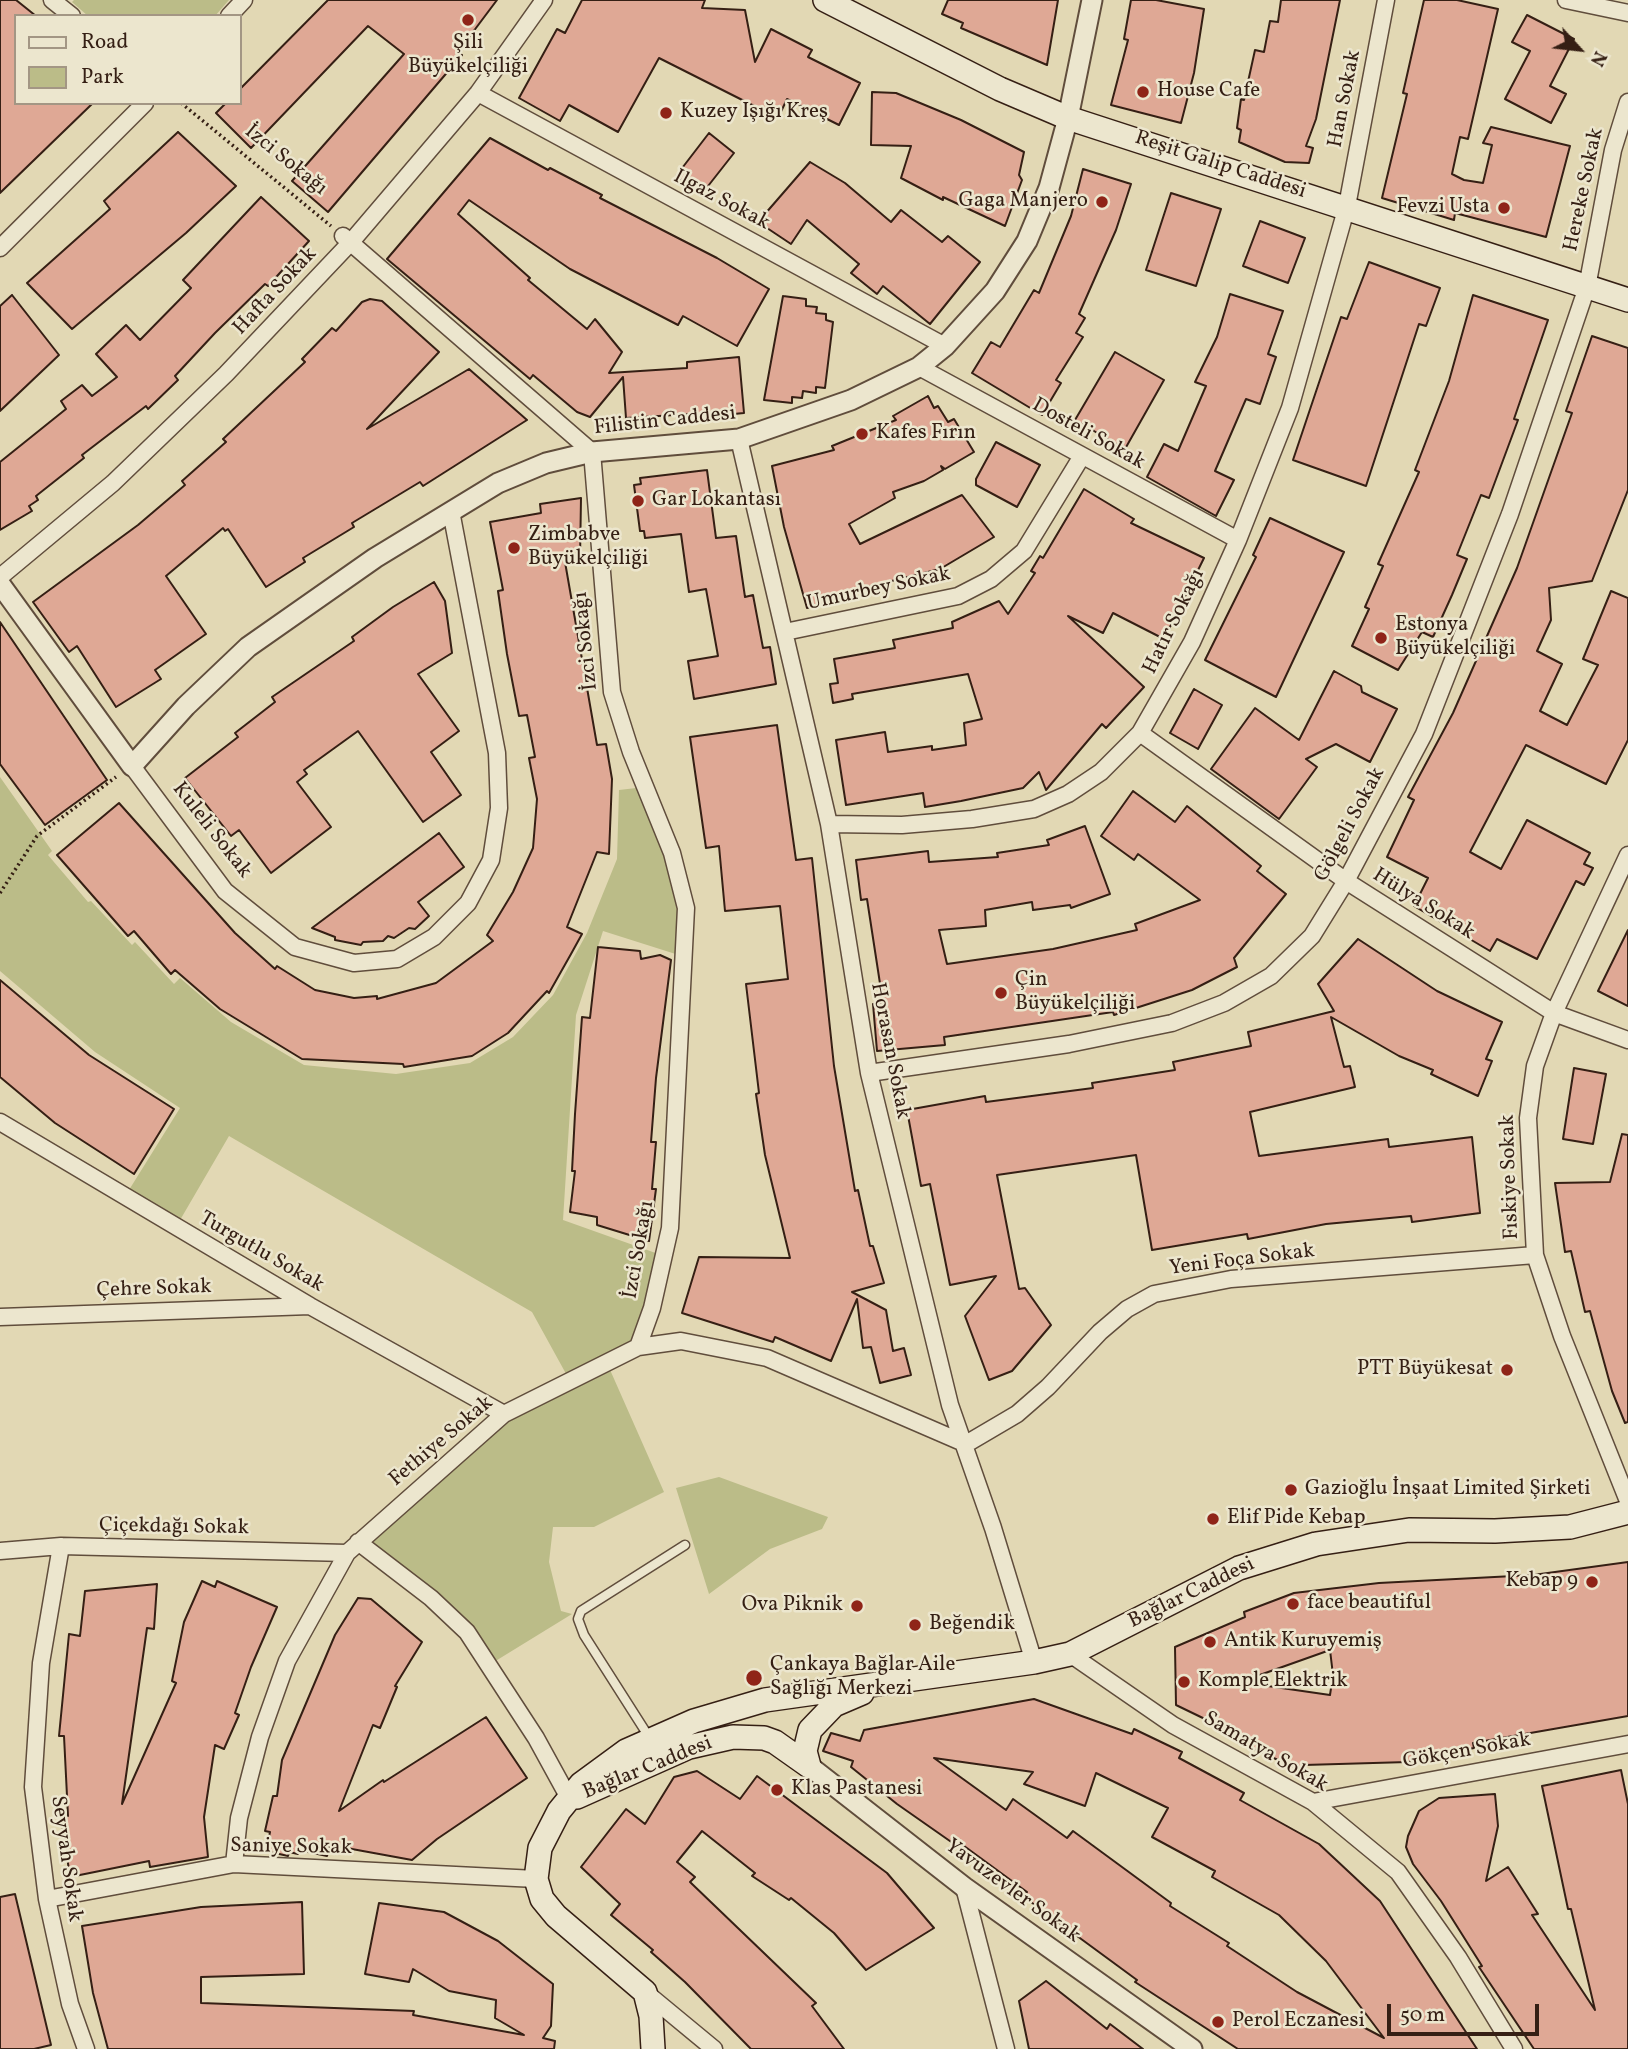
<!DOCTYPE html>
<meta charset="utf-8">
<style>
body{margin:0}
#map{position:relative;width:1628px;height:2049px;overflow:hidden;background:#e2d8b4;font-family:Vollkorn,serif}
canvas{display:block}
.legend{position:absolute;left:14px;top:14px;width:228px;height:91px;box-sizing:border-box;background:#ece6ce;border:2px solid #a39684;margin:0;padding:9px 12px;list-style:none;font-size:21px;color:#351f14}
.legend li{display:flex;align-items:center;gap:14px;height:35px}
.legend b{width:35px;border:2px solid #a39684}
.north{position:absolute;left:1544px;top:14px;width:70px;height:70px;-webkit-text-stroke:5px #ece6ce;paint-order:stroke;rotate:117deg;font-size:19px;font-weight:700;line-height:28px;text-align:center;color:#351f14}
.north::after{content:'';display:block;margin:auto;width:24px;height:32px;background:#351f14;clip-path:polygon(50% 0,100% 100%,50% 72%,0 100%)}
.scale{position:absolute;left:1387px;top:2004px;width:152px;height:32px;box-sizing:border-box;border:4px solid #351f14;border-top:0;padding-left:9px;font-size:21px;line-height:24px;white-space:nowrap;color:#351f14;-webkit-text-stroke:5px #ece6ce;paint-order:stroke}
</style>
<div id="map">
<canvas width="1628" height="2049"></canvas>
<ul class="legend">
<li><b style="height:9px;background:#ece6ce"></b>Road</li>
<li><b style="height:19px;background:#bbbc88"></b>Park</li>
</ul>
<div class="north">N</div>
<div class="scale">50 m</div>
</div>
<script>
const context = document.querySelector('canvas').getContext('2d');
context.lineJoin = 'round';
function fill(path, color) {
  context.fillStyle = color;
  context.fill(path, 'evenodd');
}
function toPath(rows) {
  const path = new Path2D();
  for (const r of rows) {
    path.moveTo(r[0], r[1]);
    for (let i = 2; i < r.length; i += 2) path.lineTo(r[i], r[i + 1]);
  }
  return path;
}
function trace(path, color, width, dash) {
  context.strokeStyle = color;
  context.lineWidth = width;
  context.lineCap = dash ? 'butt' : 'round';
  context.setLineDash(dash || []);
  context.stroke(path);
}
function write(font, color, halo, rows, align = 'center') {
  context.font = font + ' Vollkorn,serif';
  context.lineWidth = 5;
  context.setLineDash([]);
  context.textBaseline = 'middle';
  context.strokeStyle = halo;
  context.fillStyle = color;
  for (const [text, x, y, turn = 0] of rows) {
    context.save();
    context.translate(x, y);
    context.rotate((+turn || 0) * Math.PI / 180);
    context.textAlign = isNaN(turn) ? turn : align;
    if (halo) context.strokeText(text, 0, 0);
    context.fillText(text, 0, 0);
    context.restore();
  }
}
const green = toPath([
 [74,0,229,0,215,16,88,16,72,2],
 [0,777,52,851,48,855,88,902,91,901,132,945,135,942,174,984,180,978,231,1022,304,1065,396,1074,470,1063,513,1037,553,995,587,933,617,859,619,790,645,787,672,853,685,957,603,931,576,1015,563,1220,664,1256,638,1347,607,1363,664,1492,594,1527,553,1527,549,1562,561,1611,572,1614,489,1665,467,1632,358,1542,504,1414,570,1381,532,1312,229,1136,176,1227,124,1198,180,1108,95,1052,0,971],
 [719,1477,828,1517,822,1529,770,1549,709,1594,676,1488]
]);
const building = toPath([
 [0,0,16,0,36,16,16,16,16,103,93,103,0,193,0,0],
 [328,0,497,0,458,52,462,55,328,212,292,181,404,54,368,26,251,148,216,113,226,103,240,103,240,89,328,0],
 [582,0,705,0,702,8,745,10,755,62,771,29,812,50,808,57,860,83,839,125,787,99,778,118,659,58,618,132,569,105,560,121,519,98,557,29,565,33,582,0],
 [948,0,1058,0,1047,65,961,28,963,23,942,14,948,0],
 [1131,0,1156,0,1204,9,1194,73,1181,123,1111,105,1128,40,1124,39,1131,0],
 [1281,0,1340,0,1316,119,1306,146,1313,148,1309,163,1285,162,1239,142,1241,130,1237,128,1241,99,1244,100,1255,50,1264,52,1270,21,1278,22,1281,0],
 [1424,0,1457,0,1498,9,1468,139,1460,137,1452,174,1464,180,1483,183,1492,145,1483,143,1491,127,1570,146,1546,237,1455,213,1454,220,1382,198,1407,94,1403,93,1424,0],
 [1527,15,1574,39,1550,86,1566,94,1551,123,1505,99,1530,51,1512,42,1527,15],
 [872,92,896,93,961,120,1024,152,1019,175,1022,180,1005,226,943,197,943,200,901,178,911,146,871,145,872,92],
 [178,132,236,186,186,233,72,329,27,283,110,209,104,201,178,132],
 [709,133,734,153,701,195,676,176,709,133],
 [490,138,548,170,550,168,602,195,600,198,717,258,769,289,737,346,683,316,678,325,570,269,469,200,458,214,530,278,528,280,587,329,595,319,622,352,609,373,687,368,687,362,739,357,744,413,692,418,691,414,626,418,623,377,590,417,577,412,533,375,530,379,387,259,490,138],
 [810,162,845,183,891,222,901,210,942,242,948,236,980,262,930,324,883,286,877,294,851,273,859,264,807,220,791,244,758,222,810,162],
 [1083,169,1131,184,1116,230,1079,314,1085,318,1076,333,1083,337,1056,380,1061,383,1042,415,972,373,991,342,1000,347,1034,290,1039,293,1071,216,1083,169],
 [1171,193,1221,209,1196,286,1146,270,1171,193],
 [261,197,309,241,268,286,265,284,215,333,175,376,178,380,148,409,146,406,82,455,84,458,36,496,38,500,29,506,32,511,0,530,0,462,66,409,61,401,82,385,92,396,117,377,96,354,126,325,140,340,191,288,183,280,261,197],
 [1260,221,1305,238,1288,283,1243,266,1260,221],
 [1369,262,1440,288,1426,326,1419,324,1366,486,1293,460,1341,317,1347,319,1369,262],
 [1230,294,1283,311,1268,354,1276,357,1260,404,1246,399,1215,471,1234,480,1216,516,1147,477,1164,444,1178,451,1206,386,1195,382,1217,337,1230,294],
 [12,295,59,355,0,411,0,306,12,295],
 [1473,295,1548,320,1514,419,1518,420,1489,498,1481,495,1457,555,1467,559,1452,595,1433,637,1422,632,1398,670,1352,646,1369,609,1365,607,1383,566,1378,564,1419,472,1415,470,1449,381,1473,295],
 [783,296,806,299,806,306,817,307,816,313,826,314,826,320,833,322,825,388,816,387,816,393,803,391,802,398,792,397,792,403,764,400,783,296],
 [370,299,382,301,439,352,367,429,469,369,527,420,423,486,420,482,352,523,354,527,303,558,305,562,266,587,228,529,225,531,223,528,166,576,206,634,155,670,161,679,116,707,77,646,69,652,33,602,138,525,185,485,182,481,226,442,223,439,305,362,302,359,332,328,336,331,362,302,370,299],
 [1592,336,1628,348,1628,490,1592,581,1549,588,1551,620,1537,651,1562,664,1540,711,1567,725,1598,665,1583,659,1611,591,1628,598,1628,740,1606,784,1526,745,1470,852,1501,869,1527,820,1590,853,1584,864,1593,868,1584,885,1576,881,1537,959,1497,939,1490,951,1414,906,1428,878,1387,857,1414,800,1408,797,1453,713,1517,568,1572,413,1566,411,1592,336],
 [1115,352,1164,380,1125,449,1075,420,1115,352],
 [928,396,934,408,938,406,948,422,954,419,974,452,945,469,941,466,943,470,924,481,893,492,895,498,849,524,860,544,962,495,994,537,940,569,855,590,856,595,807,608,784,527,772,466,834,450,832,446,896,420,893,416,928,396],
 [996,442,1040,465,1017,507,976,485,976,479,996,442],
 [707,470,716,538,736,536,745,597,753,595,763,648,770,647,776,684,694,699,688,661,718,656,706,589,689,592,681,534,645,538,644,531,640,531,634,485,641,484,640,478,707,470],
 [1084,489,1134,519,1131,523,1204,558,1164,639,1113,613,1103,633,1068,616,1144,687,1106,728,1102,724,1046,790,1039,772,1023,788,961,801,925,807,923,793,846,805,836,740,885,732,888,752,932,746,932,750,966,745,964,723,982,719,968,674,852,694,853,699,833,703,830,684,838,683,834,659,895,648,893,640,953,628,952,622,999,601,1008,614,1035,573,1031,571,1040,556,1043,558,1084,489],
 [581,498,580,559,565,562,597,745,606,744,612,779,609,854,597,852,567,927,582,934,571,954,549,993,547,991,508,1033,472,1056,404,1067,403,1064,302,1059,220,1009,175,970,171,974,134,931,128,936,57,855,119,803,235,933,275,969,277,966,315,990,354,998,377,996,377,999,436,983,493,941,487,935,513,892,533,848,537,799,529,758,535,757,527,715,519,716,507,654,498,591,503,590,490,522,541,513,540,504,581,498],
 [1270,518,1344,552,1276,697,1205,660,1256,557,1253,555,1270,518],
 [434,582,445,601,452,653,418,674,459,731,431,752,461,795,423,822,358,731,304,770,307,774,297,782,331,827,271,873,239,830,231,836,185,778,238,737,235,733,275,702,272,697,354,641,352,637,393,607,434,582],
 [0,622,107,780,45,825,0,764,0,622],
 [1334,671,1361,686,1362,692,1397,709,1370,762,1336,744,1306,759,1317,767,1279,819,1211,769,1255,708,1299,740,1334,671],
 [1194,689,1222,705,1198,749,1170,733,1194,689],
 [777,725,796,860,812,858,834,1066,855,1191,858,1190,870,1246,873,1246,884,1283,852,1292,886,1310,893,1351,904,1348,911,1375,880,1383,871,1347,863,1348,857,1299,831,1361,775,1337,773,1342,682,1313,699,1257,790,1258,765,1155,756,1094,759,1093,746,984,788,979,780,906,725,911,719,846,706,848,690,737,777,725],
 [1133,791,1175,822,1187,806,1261,866,1257,871,1286,894,1234,958,1237,967,1192,990,1114,1015,1113,1012,944,1037,945,1045,877,1051,873,1004,883,1003,867,899,861,900,856,860,928,851,929,862,998,857,997,853,1049,845,1047,840,1085,826,1110,894,1071,908,1070,905,1033,910,1032,902,985,910,986,926,939,930,947,964,1053,949,1137,930,1135,924,1200,900,1138,854,1134,860,1101,836,1133,791],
 [439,833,464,867,418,902,429,916,415,929,409,928,394,938,388,936,383,941,363,942,361,945,335,940,335,937,312,928,439,833],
 [1628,930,1628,1006,1598,991,1628,930],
 [1358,939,1437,991,1502,1022,1486,1059,1492,1061,1478,1096,1431,1074,1433,1070,1399,1056,1331,1017,1344,1067,1350,1066,1355,1087,1250,1112,1259,1156,1388,1139,1389,1147,1472,1137,1480,1213,1412,1222,1411,1216,1326,1224,1248,1239,1247,1234,1152,1250,1136,1155,997,1175,1019,1289,1025,1288,1051,1325,1012,1371,989,1380,965,1316,996,1276,950,1285,930,1184,921,1186,907,1110,985,1096,986,1102,1093,1088,1092,1083,1175,1070,1173,1062,1251,1046,1248,1032,1334,1011,1318,984,1358,939],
 [598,947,640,951,641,959,660,955,671,960,656,1078,651,1142,656,1142,652,1189,656,1189,649,1241,597,1225,597,1217,570,1212,575,1171,572,1171,575,1114,582,1017,590,1018,598,947],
 [0,980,89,1055,174,1109,134,1174,55,1123,0,1077,0,980],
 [1574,1068,1606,1074,1593,1144,1563,1139,1574,1068],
 [1622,1134,1628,1135,1628,1422,1625,1423,1612,1391,1590,1311,1585,1312,1571,1251,1565,1252,1555,1183,1610,1182,1622,1134],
 [1628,1562,1628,1716,1473,1743,1474,1748,1408,1762,1304,1765,1301,1770,1237,1742,1240,1736,1176,1705,1175,1647,1245,1617,1244,1612,1294,1593,1379,1583,1533,1575,1628,1562],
 [1330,1650,1333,1675,1330,1695,1240,1682,1330,1650],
 [202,1581,215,1587,217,1581,277,1607,251,1667,235,1713,239,1715,224,1749,215,1745,204,1817,208,1857,150,1867,149,1861,70,1877,61,1816,68,1816,64,1736,59,1736,69,1634,80,1636,85,1591,157,1584,154,1629,147,1628,122,1804,176,1683,172,1681,184,1622,202,1581],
 [358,1598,371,1599,422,1642,395,1686,397,1687,380,1728,373,1725,339,1811,383,1780,384,1782,486,1717,527,1778,437,1839,412,1860,330,1845,327,1856,299,1850,298,1854,289,1852,288,1856,266,1851,270,1832,265,1831,273,1796,277,1796,282,1760,335,1635,358,1598],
 [1034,1699,1132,1734,1134,1729,1182,1752,1179,1758,1244,1793,1240,1800,1319,1844,1380,1901,1477,2049,1238,2049,1135,1982,1137,1980,1024,1897,1027,1892,960,1843,957,1846,897,1804,851,1767,853,1761,823,1751,831,1733,860,1741,864,1730,1034,1699],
 [934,1758,1033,1772,1024,1784,1085,1806,1096,1773,1168,1808,1152,1837,1215,1871,1212,1877,1279,1915,1326,1961,1384,2038,1297,1992,1227,1946,1229,1943,1170,1906,1171,1903,1073,1831,1067,1838,1013,1799,1006,1810,934,1758],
 [1621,1770,1628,1804,1628,2049,1534,2049,1479,1967,1482,1966,1441,1901,1413,1864,1406,1847,1408,1836,1419,1811,1439,1798,1495,1794,1498,1826,1486,1881,1508,1867,1538,1914,1532,1915,1595,2010,1571,1909,1568,1909,1542,1786,1621,1770],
 [697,1771,740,1799,757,1776,887,1873,934,1928,866,1970,834,1933,791,1898,789,1900,752,1876,755,1873,702,1831,677,1862,695,1877,690,1882,816,2003,812,2006,844,2049,751,2049,685,1982,651,1952,653,1950,611,1915,620,1904,581,1867,626,1809,645,1824,674,1777,697,1771],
 [15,1894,51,2045,34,2049,0,2049,0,1897,15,1894],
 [302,1902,304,1974,201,1977,201,2003,414,2011,413,2015,524,2035,495,2018,496,2000,449,1991,413,1969,409,1982,365,1974,379,1903,444,1912,498,1941,553,1984,551,2026,543,2038,555,2041,554,2049,108,2049,93,1993,82,1926,201,1907,302,1902],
 [1046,1981,1107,2029,1110,2024,1143,2049,1029,2049,1019,2001,1046,1981]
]);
const path = toPath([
 [181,103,331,226],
 [0,893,37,836,116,777]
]);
const service = toPath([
 [649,1737,584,1635,578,1619,581,1611,685,1545]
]);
const minor = toPath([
 [52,0,72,16],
 [1566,0,1628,13],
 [229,16,244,0],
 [478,93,945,346],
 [343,236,592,452,612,692,631,752,672,853,686,908,670,1228,652,1308,638,1347],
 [0,248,145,103],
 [919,367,1238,540],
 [739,439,829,824,869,1073,950,1405,993,1528,1034,1662],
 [0,577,113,483,226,374,351,242,478,93,544,0],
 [785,632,958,596,991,579,1024,551,1082,456],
 [1140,733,1346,881,1554,1013,1628,1040],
 [132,766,225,891,295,947,354,963,397,959,434,937,468,903,491,860,499,808,497,753,451,511],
 [829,824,902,825,972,819,1034,809,1068,794,1101,772,1140,733,1192,642,1238,540,1290,408,1347,206,1386,0],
 [1628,855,1554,1013,1535,1066,1528,1118,1535,1255,1562,1336,1628,1501],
 [869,1073,1069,1044,1172,1023,1224,1003,1271,976,1312,936,1346,881,1424,734,1510,514,1587,287,1613,150,1628,102],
 [0,1122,310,1306,504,1414],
 [0,1317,310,1306],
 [966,1444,1017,1414,1048,1387,1100,1332,1127,1309,1154,1294,1231,1279,1535,1255],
 [358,1542,431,1598,467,1632,536,1738,570,1800],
 [61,1546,41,1663,33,1787,47,1899,70,2004,86,2049],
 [0,1551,61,1546,347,1553],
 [1070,1654,1173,1725,1313,1802,1398,1872,1458,1957,1514,2049],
 [1313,1802,1628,1744],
 [234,1864,239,1818,260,1737,287,1661,347,1553,504,1414,638,1347,681,1341,767,1358,966,1444],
 [964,1887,1006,2049],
 [47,1899,234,1864,536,1879],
 [645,1992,714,2049]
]);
const tertiary = toPath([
 [0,584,132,766,186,706,248,647,375,558,498,483,546,463,592,452,739,439,851,400,919,367,945,346,995,291,1027,241,1049,188,1068,118,1092,0],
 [809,1766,964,1887,1192,2049]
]);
const secondary = toPath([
 [825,0,1000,89,1068,118,1628,300],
 [809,1766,805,1751,810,1730,834,1705,862,1693],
 [577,1797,689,1747,733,1737,764,1738,775,1742,809,1766],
 [653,2049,651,2016,645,1992,556,1916,542,1899,536,1879,540,1848,559,1811,581,1784,626,1751,694,1721,765,1700,1034,1662,1070,1654,1239,1568,1316,1544,1409,1530,1495,1531,1570,1527,1628,1512]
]);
const markers = [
 [468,20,7,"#8f2418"],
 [1143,92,7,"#8f2418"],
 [666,113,7,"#8f2418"],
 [1102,202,7,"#8f2418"],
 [1504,208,7,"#8f2418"],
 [862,434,7,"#8f2418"],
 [638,501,7,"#8f2418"],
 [514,548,7,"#8f2418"],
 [1381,638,7,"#8f2418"],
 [1001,993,7,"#8f2418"],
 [1507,1370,7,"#8f2418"],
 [1291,1490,7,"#8f2418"],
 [1213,1519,7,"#8f2418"],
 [1592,1582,7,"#8f2418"],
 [1293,1604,7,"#8f2418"],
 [857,1606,7,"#8f2418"],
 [915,1625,7,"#8f2418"],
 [1210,1642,7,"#8f2418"],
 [754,1678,9,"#8f2418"],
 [1184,1682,7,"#8f2418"],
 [777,1790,7,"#8f2418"],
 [1218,2022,7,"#8f2418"]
];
const poiNames = [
 ["Şili",468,44,"center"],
 ["Büyükelçiliği",468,68,"center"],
 ["House Cafe",1157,92],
 ["Kuzey Işığı Kreş",680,113],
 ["Gaga Manjero",1088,202,"right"],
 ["Fevzi Usta",1490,208,"right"],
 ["Kafes Fırın",876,434],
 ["Gar Lokantası",652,501],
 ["Zimbabve",528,536],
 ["Büyükelçiliği",528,560],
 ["Estonya",1395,626],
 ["Büyükelçiliği",1395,650],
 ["Çin",1015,981],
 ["Büyükelçiliği",1015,1005],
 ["PTT Büyükesat",1493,1370,"right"],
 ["Gazioğlu İnşaat Limited Şirketi",1305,1490],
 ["Elif Pide Kebap",1227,1519],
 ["Kebap 9",1578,1582,"right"],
 ["face beautiful",1307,1604],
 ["Ova Piknik",843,1606,"right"],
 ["Beğendik",929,1625],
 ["Antik Kuruyemiş",1224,1642],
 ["Çankaya Bağlar Aile",770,1666],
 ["Sağlığı Merkezi",770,1690],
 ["Komple Elektrik",1198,1682],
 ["Klas Pastanesi",791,1790],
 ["Perol Eczanesi",1232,2022]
];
const streetNames = [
 ["Han Sokak",1346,99,-79],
 ["İzci Sokağı",285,161,39],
 ["Reşit Galip Caddesi",1220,166,18],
 ["Hereke Sokak",1585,190,-78],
 ["Ilgaz Sokak",721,201,28],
 ["Hafta Sokak",276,292,-47],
 ["Filistin Caddesi",665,422,-6],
 ["Dosteli Sokak",1088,435,29],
 ["Umurbey Sokak",879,590,-12],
 ["Hatır Sokağı",1175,622,-64],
 ["İzci Sokağı",587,641,-96],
 ["Gölgeli Sokak",1351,825,-62],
 ["Kuleli Sokak",211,831,52],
 ["Hülya Sokak",1423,905,32],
 ["Horasan Sokak",889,1051,79],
 ["Fıskiye Sokak",1511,1177,-92],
 ["İzci Sokağı",640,1250,-80],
 ["Turgutlu Sokak",261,1253,30],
 ["Yeni Foça Sokak",1242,1261,-7],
 ["Çehre Sokak",154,1290,-2],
 ["Fethiye Sokak",442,1442,-40],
 ["Çiçekdağı Sokak",174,1528,1],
 ["Bağlar Caddesi",1192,1594,-26],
 ["Gökçen Sokak",1467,1752,-10],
 ["Samatya Sokak",1265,1753,30],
 ["Bağlar Caddesi",648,1769,-22],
 ["Saniye Sokak",291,1848,1],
 ["Seyyah Sokak",65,1859,82],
 ["Yavuzevler Sokak",1012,1892,36]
];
fill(green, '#bbbc88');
fill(building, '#dfa895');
trace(building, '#351f14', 2);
trace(service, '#604d3c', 11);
trace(minor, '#604d3c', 19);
trace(tertiary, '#604d3c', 23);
trace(secondary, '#351f14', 26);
trace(path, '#351f14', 3.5, [2, 3.5]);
trace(service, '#ece6ce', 8);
trace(minor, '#ece6ce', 16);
trace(tertiary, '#ece6ce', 19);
trace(secondary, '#ece6ce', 23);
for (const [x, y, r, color] of markers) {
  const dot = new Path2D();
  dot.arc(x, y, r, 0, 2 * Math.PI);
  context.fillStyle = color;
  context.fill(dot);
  trace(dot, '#ece6ce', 2.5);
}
write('21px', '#351f14', '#ece6ce', poiNames, 'left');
write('21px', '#351f14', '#ece6ce', streetNames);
</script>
